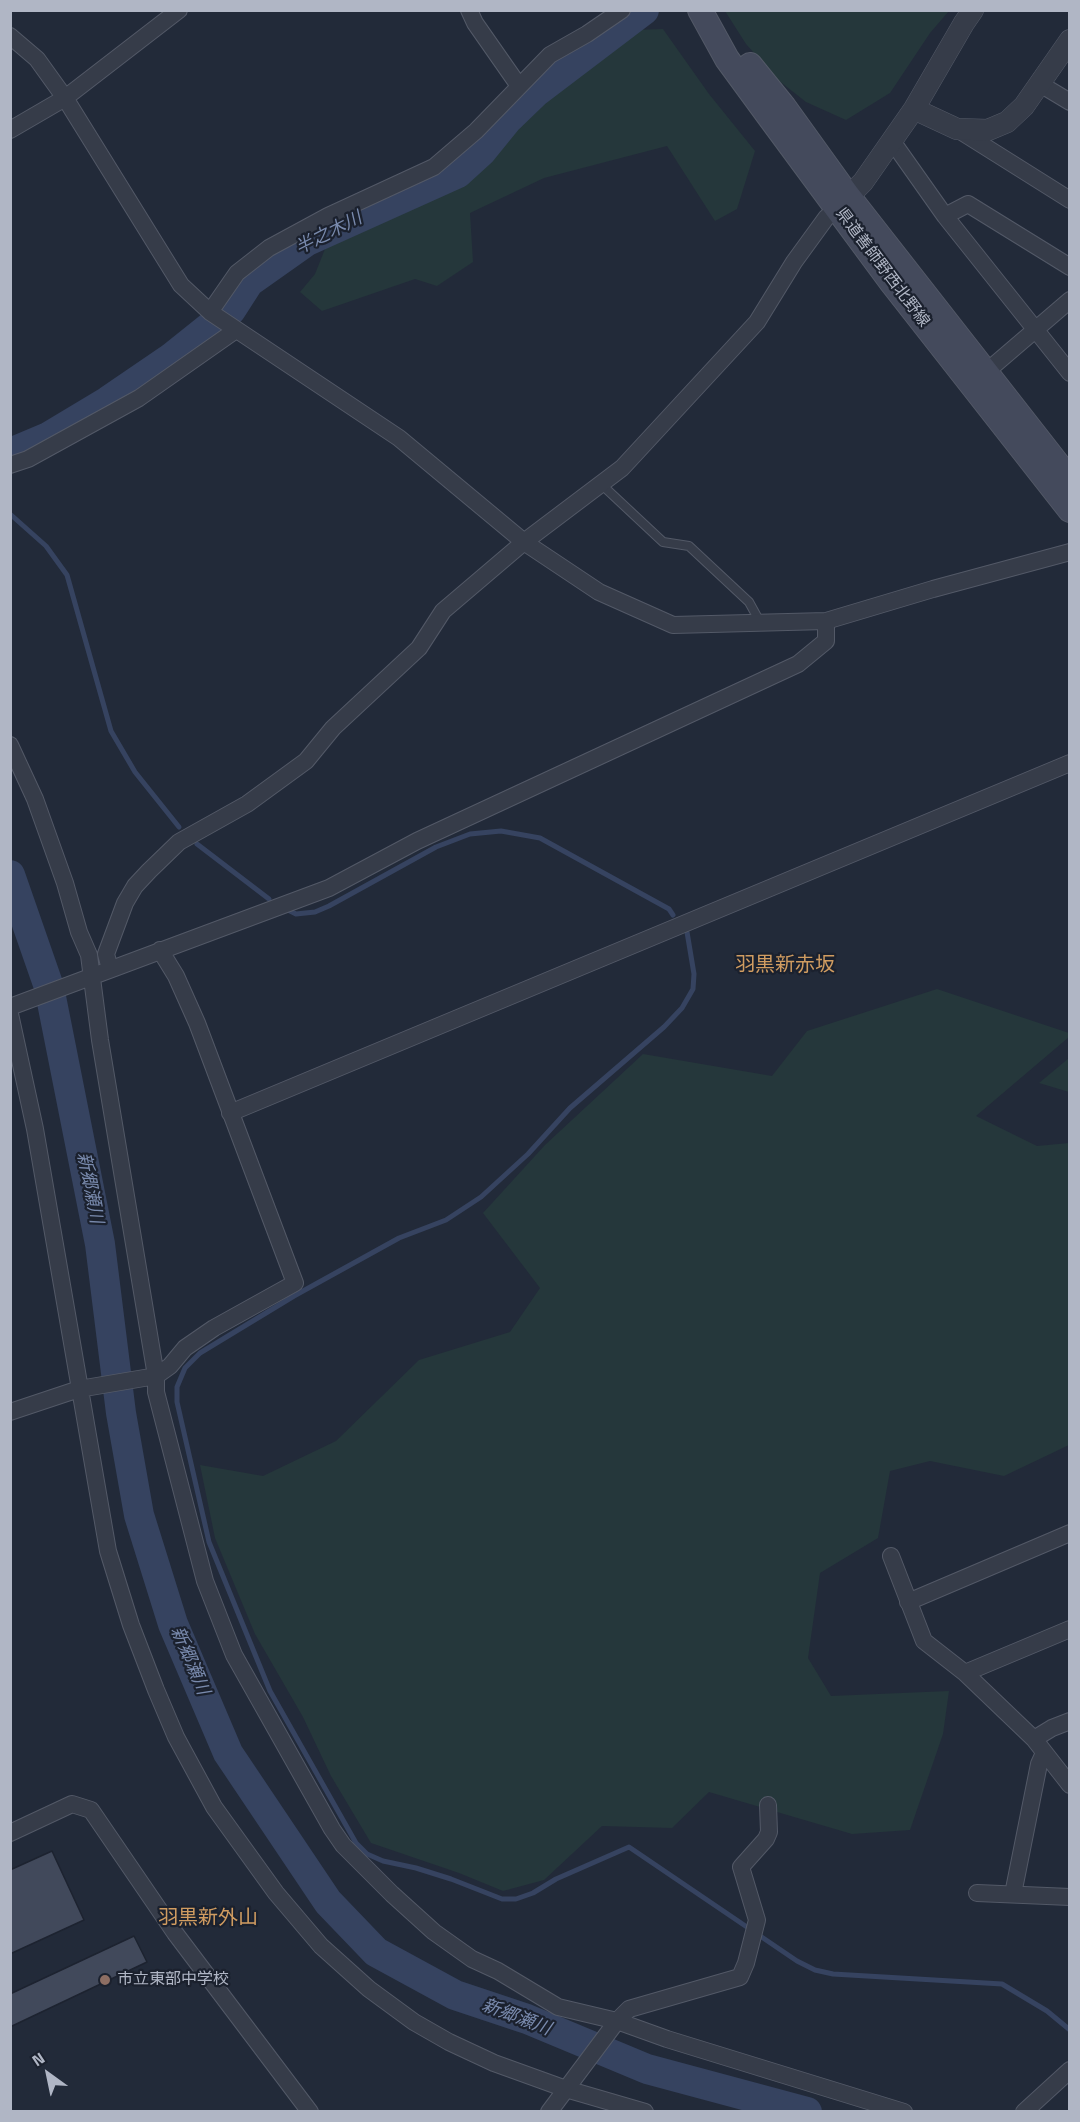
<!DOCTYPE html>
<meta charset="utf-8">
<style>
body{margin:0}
#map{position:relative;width:1080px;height:2122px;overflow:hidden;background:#222a39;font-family:"Titillium Web",sans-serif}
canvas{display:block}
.frame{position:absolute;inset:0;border:12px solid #b0b6c5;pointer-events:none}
.north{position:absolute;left:18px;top:2044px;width:60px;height:60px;-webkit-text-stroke:4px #1b212e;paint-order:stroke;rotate:327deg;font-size:16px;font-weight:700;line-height:24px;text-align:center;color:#b0b6c5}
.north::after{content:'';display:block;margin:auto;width:21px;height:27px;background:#b0b6c5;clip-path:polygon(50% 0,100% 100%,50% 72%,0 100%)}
</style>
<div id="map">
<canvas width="1080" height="2122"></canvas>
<div class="frame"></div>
<div class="north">N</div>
</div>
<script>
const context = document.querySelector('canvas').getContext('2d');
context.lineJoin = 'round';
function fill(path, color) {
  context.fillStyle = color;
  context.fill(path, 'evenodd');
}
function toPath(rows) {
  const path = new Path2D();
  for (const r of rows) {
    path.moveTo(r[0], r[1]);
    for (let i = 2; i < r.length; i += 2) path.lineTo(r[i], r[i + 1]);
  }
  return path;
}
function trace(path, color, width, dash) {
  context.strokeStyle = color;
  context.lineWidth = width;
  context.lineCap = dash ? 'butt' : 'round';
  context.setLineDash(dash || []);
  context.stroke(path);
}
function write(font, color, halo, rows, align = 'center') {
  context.font = font + ' "Titillium Web","Noto Sans JP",sans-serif';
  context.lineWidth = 4.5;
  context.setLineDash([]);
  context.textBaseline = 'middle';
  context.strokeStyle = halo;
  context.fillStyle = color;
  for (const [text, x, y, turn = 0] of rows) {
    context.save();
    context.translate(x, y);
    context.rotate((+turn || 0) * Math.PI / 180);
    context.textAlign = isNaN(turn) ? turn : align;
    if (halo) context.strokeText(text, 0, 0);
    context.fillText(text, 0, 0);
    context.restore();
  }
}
const green = toPath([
 [725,11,949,11,930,33,890,93,846,120,806,102,778,80,746,44],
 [663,29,709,94,755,151,737,209,715,221,667,146,544,178,470,213,473,262,437,286,415,279,322,311,300,292,315,274,325,249,358,229,437,193,478,172,558,80,634,30],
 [937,989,1069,1033,1069,1037,976,1116,1037,1146,1069,1143,1069,1445,1004,1476,930,1461,890,1471,878,1538,820,1573,808,1658,831,1696,949,1691,943,1734,910,1830,852,1834,709,1792,672,1828,602,1826,544,1880,503,1891,459,1873,371,1843,331,1776,303,1717,255,1634,215,1538,200,1465,263,1476,336,1441,419,1360,510,1332,540,1288,483,1213,545,1145,643,1054,772,1076,807,1031],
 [1069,1058,1069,1092,1039,1083]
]);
const stream = toPath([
 [10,514,46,546,67,575,111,731,135,772,179,827],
 [197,844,269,899],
 [290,911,296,914,315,912,329,906,436,847,470,834,501,831,540,838,669,909,673,915],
 [687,932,694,974,693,989,682,1008,664,1027,570,1108,528,1154,481,1197,446,1220,399,1238,294,1296,200,1353,185,1368,177,1387,177,1402,209,1542,270,1691,356,1843,367,1854,383,1861,416,1868,451,1879,502,1899,516,1899,533,1893,556,1879,629,1847,797,1961,815,1970,833,1974,1002,1984,1047,2011,1070,2030]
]);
const river = toPath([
 [10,453,48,437,108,401,171,358,231,310,249,282,307,241,458,173,481,152,507,120,536,92,644,10],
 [10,875,49,987,100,1244,121,1413,139,1515,173,1624,228,1753,328,1902,376,1952,455,1995,527,2019,647,2069,807,2112]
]);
const building = toPath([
 [52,1851,84,1920,10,1954,10,1870,52,1851],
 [134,1936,147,1962,10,2027,10,1994,134,1936]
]);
const service = toPath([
 [601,484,663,542,689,546,749,602,760,622]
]);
const minor = toPath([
 [469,10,475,23,519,86],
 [10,36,37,59,65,98,181,285,210,312,399,438,524,542,599,592,673,625,826,621,933,589,1070,552],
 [1040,84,1070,102],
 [957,129,1070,200],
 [10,130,65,98,179,10],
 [892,141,945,216,1070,373],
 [945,216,968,204,1070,267],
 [210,312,237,273,269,248,328,216,434,167,476,131,550,55,587,34,622,10],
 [986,372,1070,300],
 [10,465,28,459,139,398,236,330],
 [10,745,35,799,65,883,79,932,89,955,100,1040,156,1376,156,1392,205,1581,234,1655,332,1829,343,1845,392,1894,434,1932,472,1959,498,1971,558,2007,617,2021,667,2039,904,2112],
 [110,969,106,954,125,903,135,886,149,871,179,842,247,804,306,761,333,728,419,648,443,611,524,542,622,468,757,322,794,262,826,218,837,208],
 [10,1007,329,888,417,841,798,664,826,641,826,621],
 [10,1014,35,1129,108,1551,131,1625,156,1690,176,1737,214,1807,276,1893,321,1946,369,1989,414,2022,449,2042,494,2063,566,2089,645,2112],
 [230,1113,1070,763],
 [10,1412,79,1389,156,1376,170,1366,185,1348,214,1328,295,1283,197,1023,176,976,160,950],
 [891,1556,924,1641,965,1673,1034,1739,1070,1785],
 [908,1602,1070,1533],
 [965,1673,1070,1629],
 [1034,1739,1052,1728,1070,1721],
 [10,1833,72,1804,91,1810,175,1933,310,2112],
 [977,1893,1070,1897],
 [1013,1894,1039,1764,1044,1753],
 [549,2112,617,2021,629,2009,740,1977,746,1963,757,1920,741,1867,766,1839,769,1832,768,1805],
 [1024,2112,1070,2070]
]);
const tertiary = toPath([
 [914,109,957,129,988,130,1007,122,1024,106,1070,40],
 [838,207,863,182,914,109,964,23,973,10]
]);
const secondary = toPath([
 [700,10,727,59,768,115,892,283,1070,510],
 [750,65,784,107,848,196,1070,480]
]);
const markers = [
 [105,1980,6,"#8d6e63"]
];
const streetNames = [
 ["県道善師野西北野線",882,268,53]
];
const poiNames = [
 ["市立東部中学校",117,1980]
];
const waterNames = [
 ["半之木川",329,234,-27],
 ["新郷瀬川",89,1188,79],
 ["新郷瀬川",189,1661,67],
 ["新郷瀬川",516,2018,21]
];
const quarterNames = [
 ["羽黒新赤坂",785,966],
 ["羽黒新外山",208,1919]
];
fill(green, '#25373b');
trace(stream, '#364360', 5);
trace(river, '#364360', 30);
fill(building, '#41495b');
trace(building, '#1d2330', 1.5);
trace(service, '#535967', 10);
trace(minor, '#535967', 18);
trace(tertiary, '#535967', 22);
trace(secondary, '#535967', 26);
trace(service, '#363c49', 8);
trace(minor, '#363c49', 16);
trace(tertiary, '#363c49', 21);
trace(secondary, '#444a5c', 24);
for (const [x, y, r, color] of markers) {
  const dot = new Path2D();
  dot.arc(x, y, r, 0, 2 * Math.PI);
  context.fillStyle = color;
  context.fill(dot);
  trace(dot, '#1b212e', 2);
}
write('16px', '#b0b6c5', '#1b212e', streetNames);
write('16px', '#b0b6c5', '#1b212e', poiNames, 'left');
write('italic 18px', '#798aad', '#1b212e', waterNames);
write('20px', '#d09c61', '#1b212e', quarterNames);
</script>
